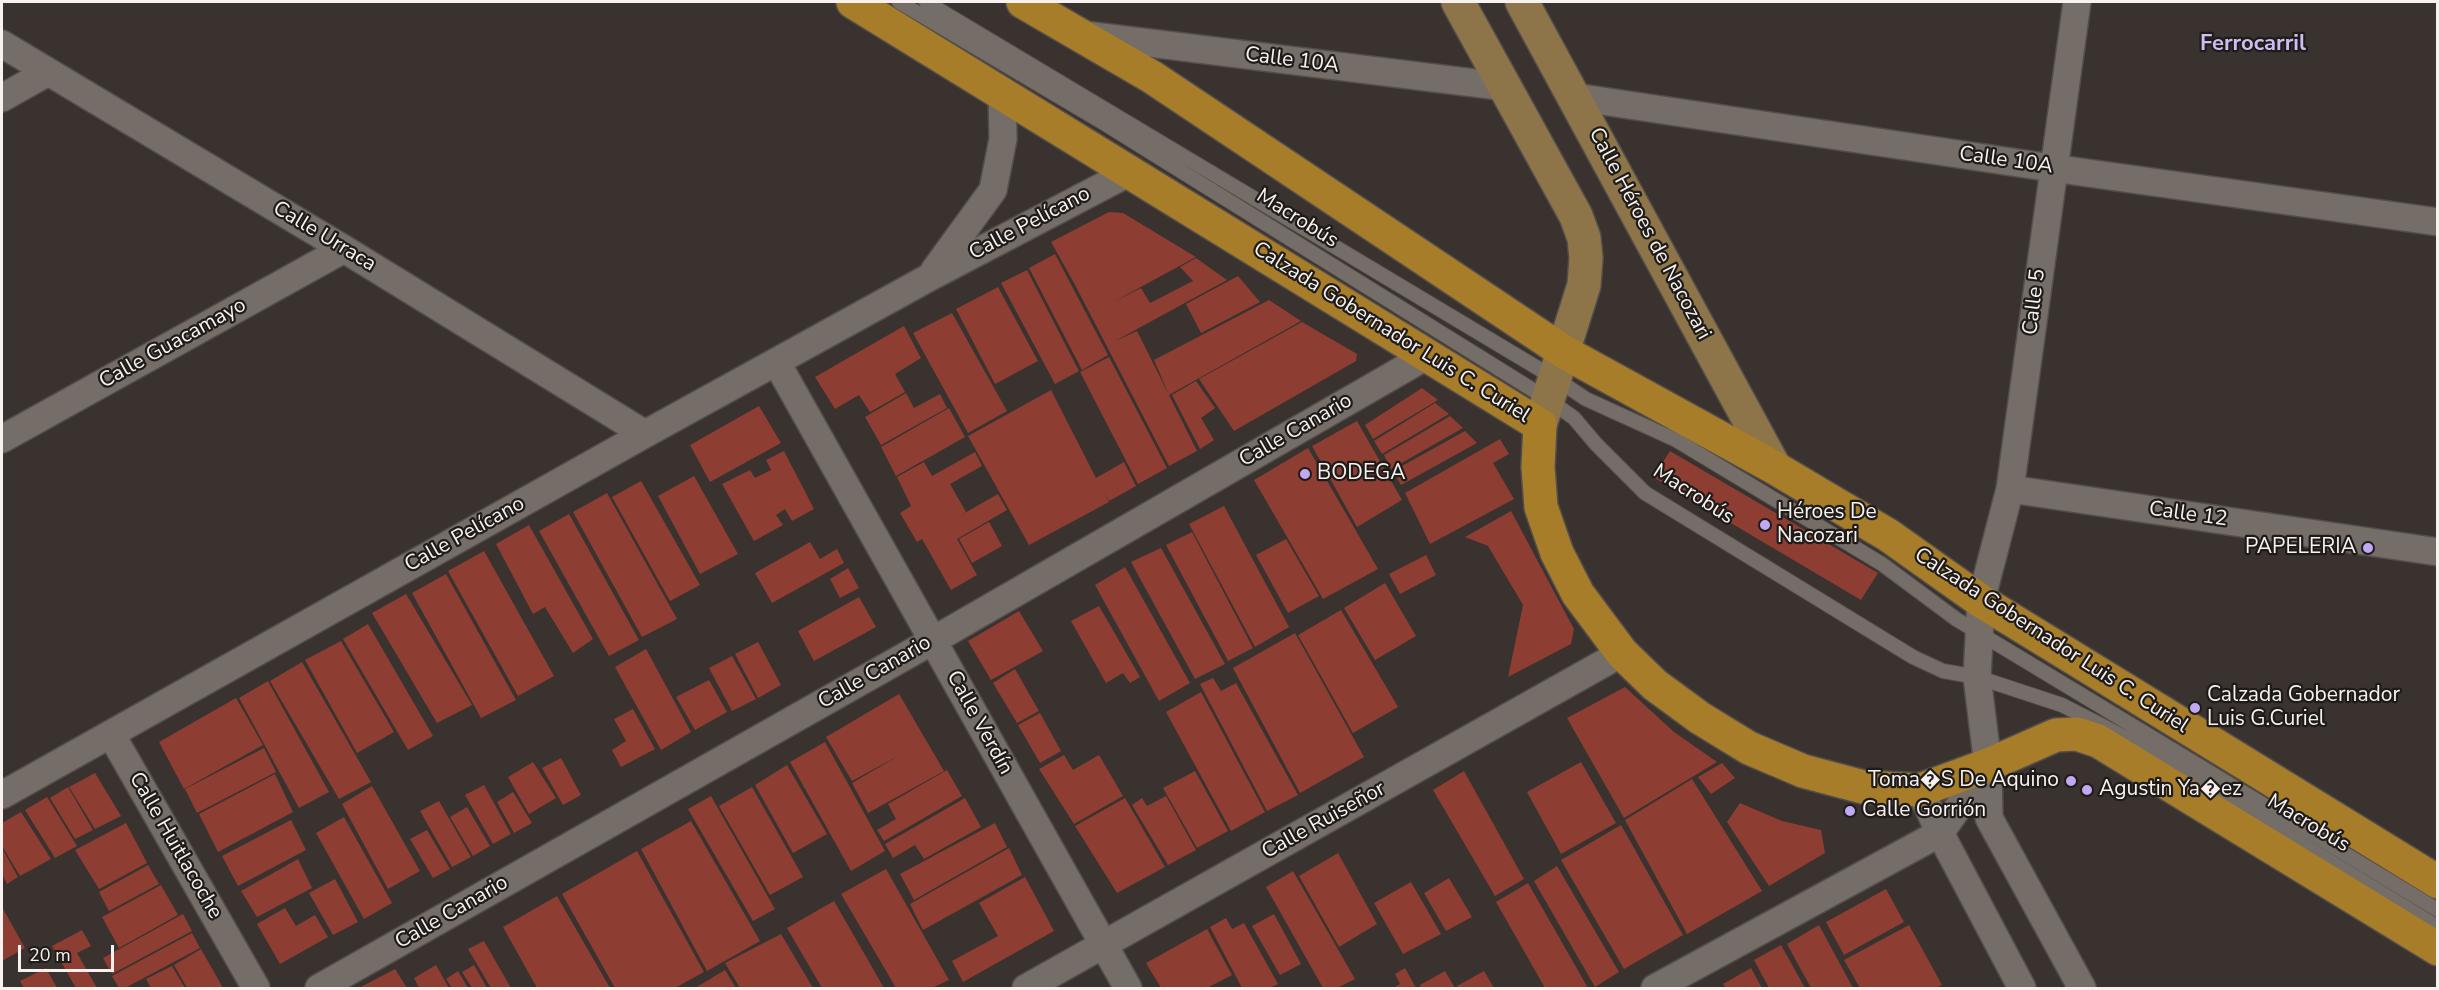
<!DOCTYPE html>
<meta charset="utf-8">
<style>
body{margin:0}
#map{position:relative;width:2439px;height:990px;overflow:hidden;background:#39322e;font-family:"Nunito Sans",sans-serif}
canvas{display:block}
.frame{position:absolute;inset:0;border:3px solid #f7f2f0;pointer-events:none}
.scale{position:absolute;left:18px;top:945px;width:96px;height:27px;box-sizing:border-box;border:3px solid #f7f2f0;border-top:0;padding-left:8px;font-size:18px;line-height:21px;white-space:nowrap;color:#f7f2f0;-webkit-text-stroke:4px #1e1b19;paint-order:stroke}
</style>
<div id="map">
<canvas width="2439" height="990"></canvas>
<div class="frame"></div>
<div class="scale">20 m</div>
</div>
<script>
const context = document.querySelector('canvas').getContext('2d');
context.lineJoin = 'round';
function fill(path, color) {
  context.fillStyle = color;
  context.fill(path, 'evenodd');
}
function toPath(rows) {
  const path = new Path2D();
  for (const r of rows) {
    path.moveTo(r[0], r[1]);
    for (let i = 2; i < r.length; i += 2) path.lineTo(r[i], r[i + 1]);
  }
  return path;
}
function trace(path, color, width, dash) {
  context.strokeStyle = color;
  context.lineWidth = width;
  context.lineCap = dash ? 'butt' : 'round';
  context.setLineDash(dash || []);
  context.stroke(path);
}
function write(font, color, halo, rows, align = 'center') {
  context.font = font + ' "Nunito Sans",sans-serif';
  context.lineWidth = 4.5;
  context.setLineDash([]);
  context.textBaseline = 'middle';
  context.strokeStyle = halo;
  context.fillStyle = color;
  for (const [text, x, y, turn = 0] of rows) {
    context.save();
    context.translate(x, y);
    context.rotate((+turn || 0) * Math.PI / 180);
    context.textAlign = isNaN(turn) ? turn : align;
    if (halo) context.strokeText(text, 0, 0);
    context.fillText(text, 0, 0);
    context.restore();
  }
}
const building = toPath([
 [1109,212,1123,213,1196,257,1113,302,1141,288,1150,303,1193,281,1180,267,1196,258,1227,280,1115,341,1137,331,1197,451,1169,466,1074,283,1051,242],
 [1055,254,1108,355,1082,370,1029,268],
 [1027,270,1079,371,1055,384,1001,283],
 [1238,276,1260,302,1201,333,1186,304],
 [998,287,1038,361,995,384,956,309],
 [1269,300,1301,321,1169,395,1154,360],
 [952,313,1007,411,968,433,913,333],
 [1302,322,1357,354,1356,361,1234,431,1199,379],
 [904,326,921,358,895,374,905,392,870,412,859,395,835,409,815,377],
 [1109,357,1167,468,1138,484,1080,372],
 [1196,381,1215,408,1201,418,1214,440,1200,449,1172,395],
 [1422,388,1438,400,1373,439,1365,425],
 [1051,390,1096,478,1124,462,1136,486,1109,501,1104,492,1109,502,1029,545,968,436],
 [906,393,914,408,940,394,947,408,881,445,865,417],
 [1435,403,1449,414,1382,454,1374,441],
 [759,406,781,443,710,482,690,445],
 [949,408,965,437,896,476,881,447],
 [1450,416,1463,428,1391,469,1384,455],
 [1357,421,1402,500,1357,527,1312,446],
 [1465,431,1477,443,1401,485,1393,471],
 [1500,439,1509,454,1493,463,1514,499,1430,544,1405,493],
 [1308,448,1378,569,1323,599,1254,480],
 [784,451,814,509,792,521,785,509,776,515,783,525,754,541,722,484,750,470,755,478,771,470,766,460],
 [1670,451,1878,573,1861,600,1653,477],
 [975,452,982,466,950,484,966,512,956,518,998,494,1007,510,957,539,977,575,951,590,922,539,917,542,900,513,911,506,897,477,924,462,932,476],
 [694,476,738,554,700,574,658,496],
 [641,481,700,585,670,601,612,497],
 [607,493,677,619,642,637,573,512],
 [1224,506,1289,627,1255,647,1189,524],
 [1511,511,1574,629,1571,644,1508,677,1523,605,1488,546,1465,537],
 [569,514,639,640,609,656,539,531],
 [989,522,1002,546,972,563,959,539],
 [529,525,593,639,573,653,545,607,533,614,496,544],
 [1192,532,1253,648,1228,661,1166,545],
 [1286,539,1319,596,1288,613,1256,555],
 [810,542,820,559,837,549,844,563,772,603,755,573],
 [1161,548,1225,664,1195,679,1131,562],
 [484,551,554,676,518,696,448,571],
 [1426,555,1436,575,1400,594,1389,574],
 [1125,567,1190,683,1159,701,1095,585],
 [848,568,859,588,840,598,830,579],
 [446,574,516,700,481,718,412,593],
 [1385,583,1416,636,1375,660,1344,608],
 [406,594,472,705,437,723,372,613],
 [859,597,876,627,814,661,798,631],
 [1099,606,1140,677,1130,683,1123,673,1106,683,1071,621],
 [1341,610,1398,707,1353,733,1298,635],
 [1019,611,1043,651,991,680,968,641],
 [368,624,433,736,408,750,343,639],
 [1295,633,1364,757,1300,793,1233,668],
 [341,641,394,732,357,753,305,660],
 [758,642,781,685,758,698,735,654],
 [646,649,691,732,661,750,615,667],
 [732,656,756,699,732,711,709,668],
 [302,662,371,782,339,799,270,681],
 [1015,669,1039,711,1017,723,993,683],
 [1213,678,1221,691,1236,683,1298,795,1267,811,1200,684],
 [709,680,727,712,695,730,676,697],
 [268,681,329,792,299,808,239,698],
 [1625,687,1674,732,1717,762,1624,818,1567,718],
 [1201,692,1265,812,1231,831,1166,712],
 [899,694,944,771,868,813,852,783,900,755,852,781,826,737],
 [236,698,263,745,184,789,159,742],
 [633,709,655,749,621,767,612,750,626,741,614,719],
 [1040,713,1061,751,1040,763,1018,725],
 [825,742,885,851,851,871,790,762],
 [264,748,276,772,197,813,185,789],
 [1064,755,1073,770,1099,755,1123,796,1074,824,1039,769],
 [561,758,581,795,563,805,542,768],
 [533,762,556,798,529,814,508,777],
 [1581,762,1616,823,1561,854,1527,792],
 [1722,763,1735,778,1711,794,1698,777],
 [787,765,827,834,793,853,755,785],
 [947,770,962,796,884,841,877,830,896,819,888,804],
 [1195,771,1228,831,1197,848,1163,788],
 [1464,771,1524,879,1495,896,1433,790],
 [95,773,121,816,95,829,69,787],
 [275,774,293,812,218,852,199,814],
 [1692,779,1762,891,1687,934,1625,820],
 [484,785,511,834,493,844,465,795],
 [372,786,420,871,388,889,342,804],
 [68,787,93,830,75,839,50,798],
 [752,787,803,877,770,895,719,806],
 [513,792,532,823,514,833,497,802],
 [711,796,775,909,753,921,688,809],
 [1166,796,1196,850,1168,865,1132,805,1142,798,1147,806],
 [47,797,77,846,55,858,25,810],
 [965,798,981,827,924,859,915,845,893,858,885,844],
 [1125,798,1165,867,1117,893,1075,826],
 [439,801,471,857,452,867,420,811],
 [1740,803,1782,821,1821,830,1825,853,1769,886,1727,822],
 [467,807,490,846,473,856,450,817],
 [21,812,51,859,20,876,2,846,2,823],
 [344,817,392,903,364,919,316,833],
 [291,820,306,850,238,886,222,856],
 [691,821,760,941,707,971,641,849],
 [126,823,147,863,99,889,75,850],
 [995,823,1007,847,914,900,900,874],
 [1621,825,1683,935,1624,969,1561,860],
 [427,830,450,869,433,878,410,839],
 [2,848,18,877,7,884,2,874],
 [1009,848,1022,875,923,930,910,904],
 [637,851,704,972,675,988,615,988,562,894],
 [1338,853,1377,924,1339,947,1299,876],
 [298,859,312,888,257,917,241,891],
 [148,865,159,884,109,911,99,892],
 [1557,866,1619,972,1595,987,1534,881],
 [886,869,949,980,932,988,896,988,841,894],
 [1293,871,1355,979,1337,988,1323,988,1266,887],
 [1025,877,1054,931,963,982,952,961,998,936,979,903],
 [1449,878,1472,917,1446,931,1424,893],
 [335,879,358,922,333,935,309,893],
 [1411,882,1441,934,1403,954,1374,903],
 [1528,883,1588,988,1545,988,1496,902],
 [161,885,178,915,119,948,102,917],
 [1886,889,1904,922,1844,955,1826,922],
 [557,896,610,988,537,988,503,927],
 [834,901,884,988,822,988,787,928],
 [2,907,25,948,2,961],
 [285,908,296,926,315,915,328,937,280,964,257,924],
 [183,914,192,931,112,974,103,958],
 [1274,914,1301,964,1280,975,1252,926],
 [1226,918,1232,929,1244,923,1278,984,1270,988,1242,988,1210,927],
 [1819,925,1853,988,1811,988,1787,944],
 [1909,925,1942,985,1935,988,1860,988,1844,960],
 [1207,929,1232,975,1207,988,1161,988,1146,963],
 [82,930,91,946,77,953,97,988,76,988,52,946],
 [192,933,200,948,125,988,119,988,112,976],
 [781,934,813,988,740,988,725,963],
 [484,941,511,988,491,988,468,949],
 [1781,945,1805,988,1769,988,1754,960],
 [201,949,223,988,187,988,174,965],
 [436,965,449,988,419,988,414,978],
 [474,965,487,988,472,988,462,972],
 [172,966,185,988,151,988,146,979],
 [46,968,57,988,24,988,20,981],
 [1405,968,1416,988,1393,988,1400,984,1395,974],
 [1751,968,1762,988,1726,988,1723,984],
 [395,969,407,988,359,988],
 [725,970,736,988,695,988],
 [458,971,468,988,452,988,446,979],
 [1445,971,1455,988,1421,988,1420,985],
 [1484,971,1494,988,1458,988,1457,986]
]);
const lane = toPath([
 [899,2,1102,122,1549,400,1574,418,1596,444,1645,493,1913,657,1943,671,1977,677,2062,705,2132,741,2438,927],
 [926,2,1556,379,1586,399,1676,440,1882,564,1956,619,2438,910]
]);
const street = toPath([
 [2077,2,2010,489,1981,601,1977,677,1988,765,1989,818,2082,988],
 [1085,35,1507,87],
 [2,44,344,249,645,434],
 [1575,97,2052,168,2438,222],
 [2,98,48,72],
 [934,271,993,190,1003,139,1002,91],
 [777,363,1128,988],
 [2,439,344,249],
 [2010,489,2438,552],
 [111,734,256,988],
 [1920,790,1940,833,2022,988],
 [2,795,645,434,930,277,1130,172],
 [319,988,932,641,1428,355],
 [1026,988,1622,653],
 [1655,988,1940,833,1988,765]
]);
const secondary = toPath([
 [1458,2,1576,216,1584,238,1586,258,1584,285,1540,425],
 [1522,2,1775,468]
]);
const primary = toPath([
 [853,2,1540,425,1538,467,1541,507,1557,553,1578,594,1622,653,1655,685,1700,718,1749,748,1803,771,1863,787,1920,790,1988,765,2056,735,2077,734,2098,741,2438,949],
 [1023,2,1152,77,1564,352,1775,468,1888,535,1981,601,2438,882]
]);
const markers = [
 [1305,474,6,"#c1a8f3"],
 [1765,525,6,"#c1a8f3"],
 [2368,548,6,"#c1a8f3"],
 [2195,708,6,"#c1a8f3"],
 [2071,781,6,"#c1a8f3"],
 [2087,790,6,"#c1a8f3"],
 [1850,811,6,"#c1a8f3"]
];
const streetNames = [
 ["Calle 10A",1292,61,7],
 ["Calle 10A",2006,161,8],
 ["Macrobús",1297,219,32],
 ["Calle Pelícano",1030,224,-28],
 ["Calle Héroes de Nacozari",1649,234,62],
 ["Calle Urraca",324,237,31],
 ["Calle 5",2035,302,-83],
 ["Calzada Gobernador Luis C. Curiel",1391,333,32],
 ["Calle Guacamayo",173,344,-29],
 ["Calle Canario",1296,431,-30],
 ["Macrobús",1693,495,33],
 ["Calle 12",2188,515,8],
 ["Calle Pelícano",465,535,-29],
 ["Calzada Gobernador Luis C. Curiel",2051,641,33],
 ["Calle Canario",875,673,-30],
 ["Calle Verdín",979,723,61],
 ["Calle Ruiseñor",1324,821,-29],
 ["Macrobús",2308,824,31],
 ["Calle Huitlacoche",175,846,60],
 ["Calle Canario",452,913,-30]
];
const poiNames = [
 ["BODEGA",1317,474],
 ["Héroes De",1777,513],
 ["Nacozari",1777,537],
 ["PAPELERIA",2356,548,"right"],
 ["Calzada Gobernador",2207,696],
 ["Luis G.Curiel",2207,720],
 ["Toma�S De Aquino",2059,781,"right"],
 ["Agustin Ya�ez",2099,790],
 ["Calle Gorrión",1862,811]
];
const neighbourhoodNames = [
 ["Ferrocarril",2253,45]
];
fill(building, '#8e3d33');
trace(lane, '#544e4a', 16);
trace(street, '#544e4a', 30);
trace(secondary, '#544e4a', 36);
trace(primary, '#544e4a', 36);
trace(lane, '#756d68', 14);
trace(street, '#756d68', 27);
trace(secondary, '#8e7549', 33);
trace(primary, '#a77d2a', 33);
for (const [x, y, r, color] of markers) {
  const dot = new Path2D();
  dot.arc(x, y, r, 0, 2 * Math.PI);
  context.fillStyle = color;
  context.fill(dot);
  trace(dot, '#1e1b19', 2);
}
write('21px', '#f7f2f0', '#1e1b19', streetNames);
write('21px', '#f7f2f0', '#1e1b19', poiNames, 'left');
write('bold 22px', '#cebcf5', '#1e1b19', neighbourhoodNames);
</script>
